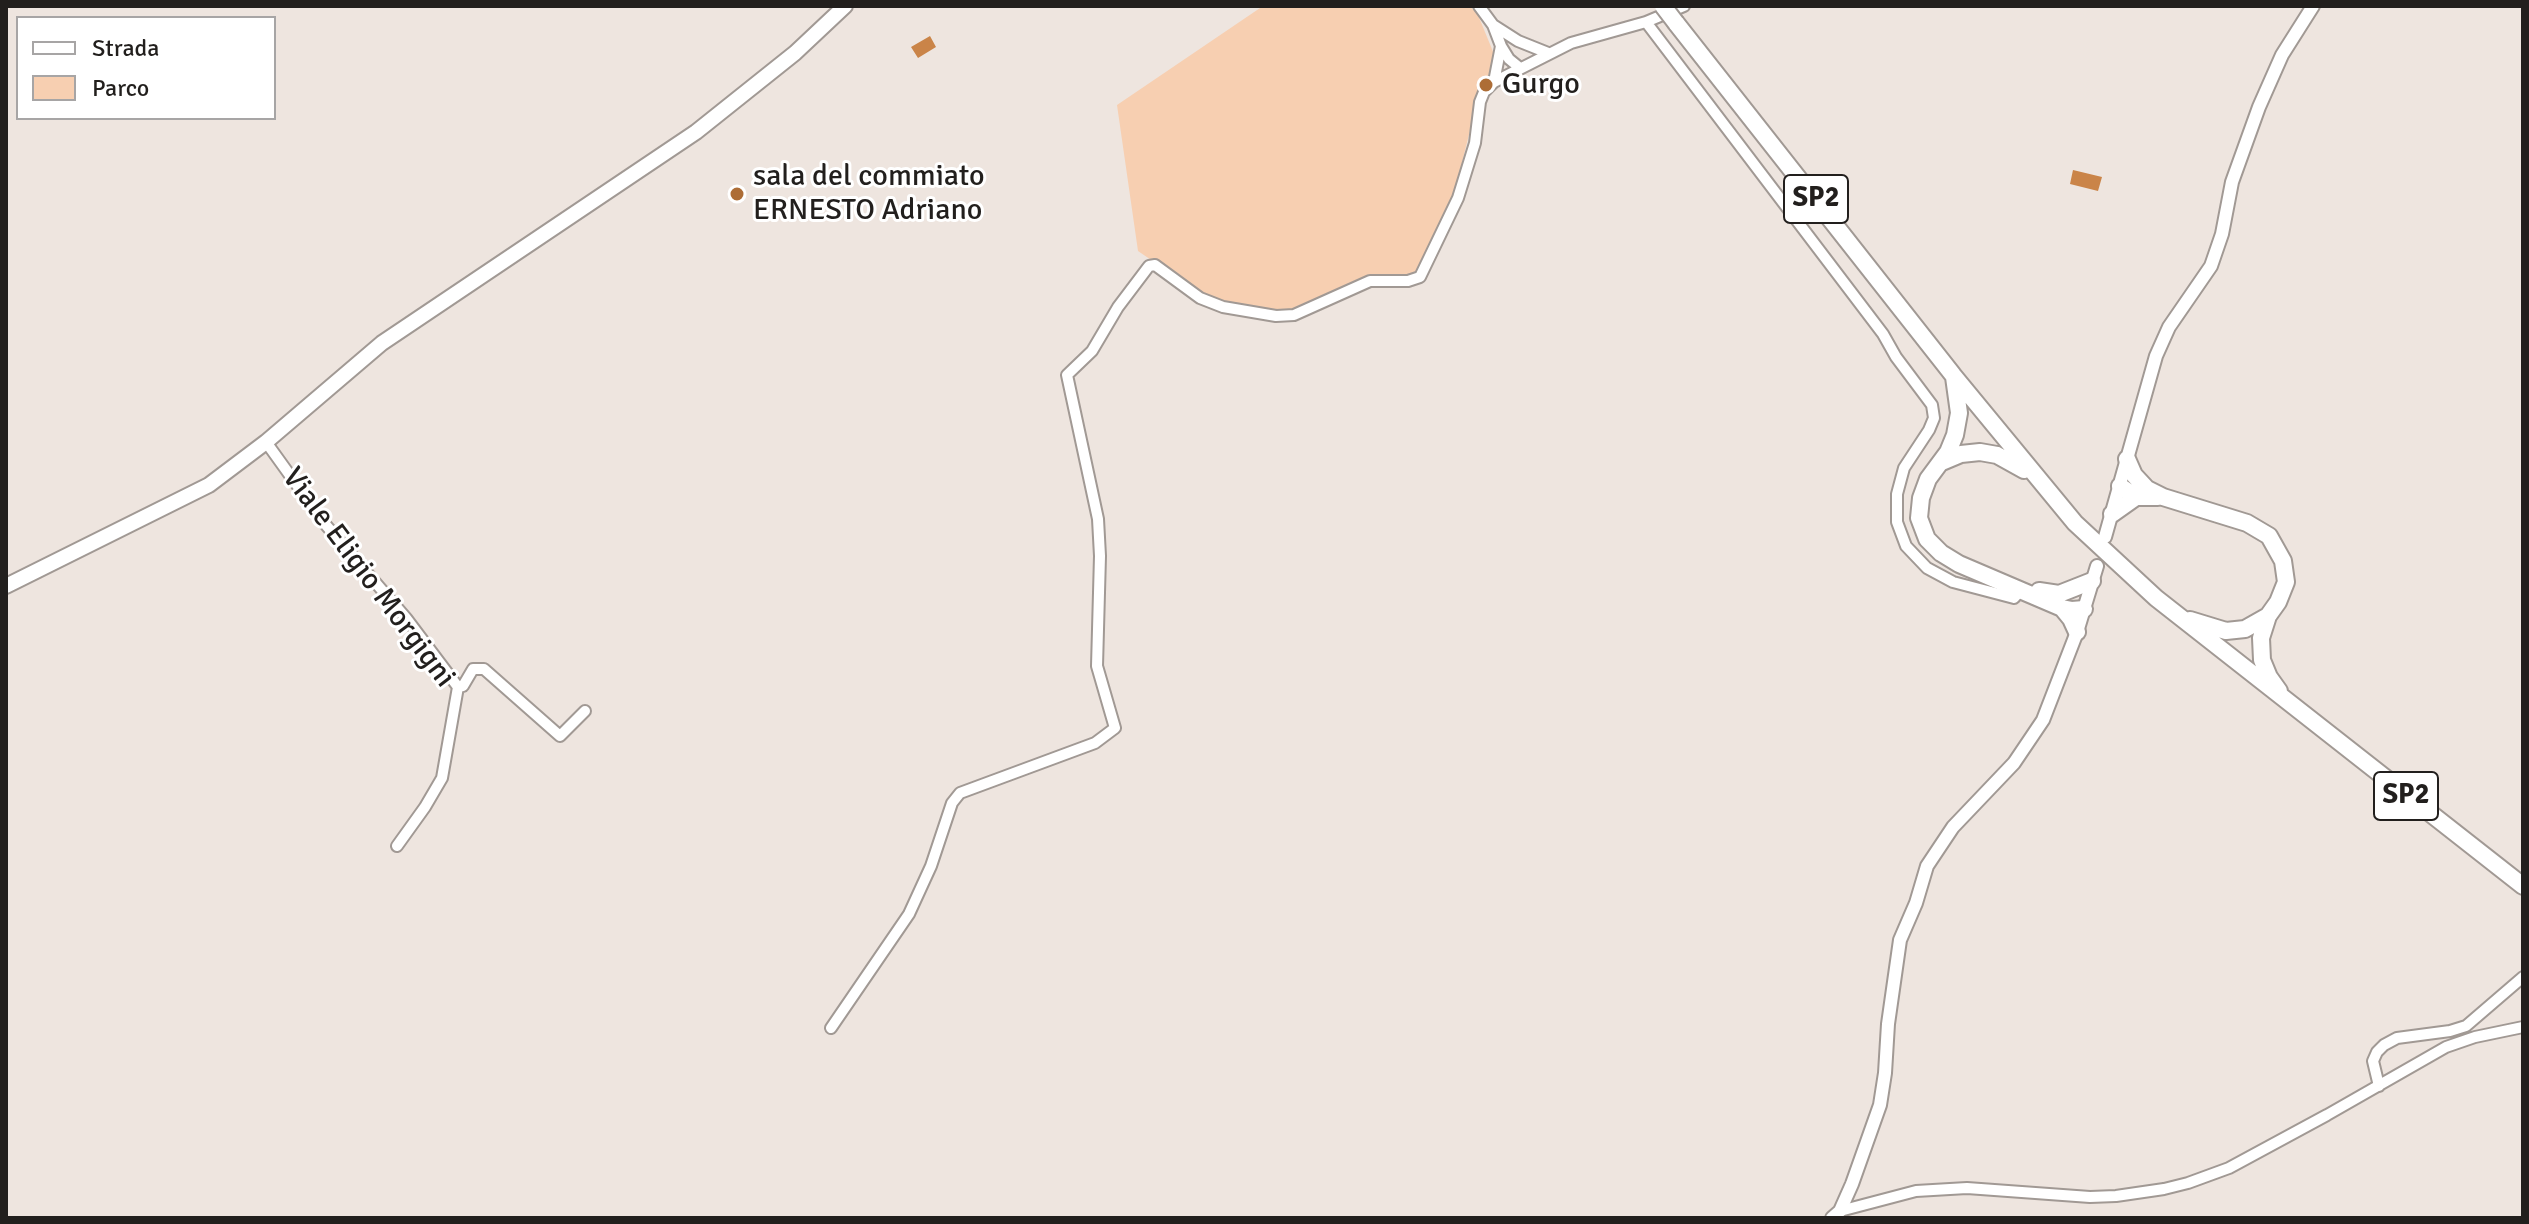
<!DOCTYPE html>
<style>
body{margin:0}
#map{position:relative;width:2529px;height:1224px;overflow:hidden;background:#eee5df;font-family:Signika,sans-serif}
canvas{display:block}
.frame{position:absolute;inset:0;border:8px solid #221f1d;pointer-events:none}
.legend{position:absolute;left:16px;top:16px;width:260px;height:104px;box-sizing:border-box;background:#fff;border:2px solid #a7a5a5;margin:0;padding:10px 14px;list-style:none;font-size:24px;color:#221f1d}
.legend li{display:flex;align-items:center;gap:16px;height:40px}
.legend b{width:40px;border:2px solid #a7a5a5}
</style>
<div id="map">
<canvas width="2529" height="1224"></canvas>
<div class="frame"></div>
<ul class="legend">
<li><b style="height:10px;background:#fff"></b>Strada</li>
<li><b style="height:22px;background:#f7cfb1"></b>Parco</li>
</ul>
</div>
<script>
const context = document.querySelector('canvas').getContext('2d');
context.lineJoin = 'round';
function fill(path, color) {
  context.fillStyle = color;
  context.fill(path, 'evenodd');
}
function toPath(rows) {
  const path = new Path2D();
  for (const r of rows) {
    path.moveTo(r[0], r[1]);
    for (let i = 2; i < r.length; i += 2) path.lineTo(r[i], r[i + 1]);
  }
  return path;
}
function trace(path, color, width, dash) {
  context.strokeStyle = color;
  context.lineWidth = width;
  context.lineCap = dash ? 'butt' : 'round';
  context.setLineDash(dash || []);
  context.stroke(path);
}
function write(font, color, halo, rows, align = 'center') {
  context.font = font + ' Signika,sans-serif';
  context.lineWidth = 6;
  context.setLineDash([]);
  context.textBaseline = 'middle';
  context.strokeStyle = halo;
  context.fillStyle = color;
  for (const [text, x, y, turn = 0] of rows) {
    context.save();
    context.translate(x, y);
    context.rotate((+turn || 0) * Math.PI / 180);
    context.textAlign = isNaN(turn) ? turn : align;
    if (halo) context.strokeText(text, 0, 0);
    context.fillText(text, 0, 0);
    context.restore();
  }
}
const green = toPath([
 [1263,6,1470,6,1478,15,1494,54,1486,85,1478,98,1453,199,1417,273,1405,277,1367,277,1293,311,1277,313,1204,296,1138,251,1117,105]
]);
const water = toPath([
 [930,36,936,47,918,58,911,47],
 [2073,170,2102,177,2098,191,2070,184]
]);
const minor = toPath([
 [1479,6,1493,25,1501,46,1494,82],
 [1646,22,1883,334,1896,357,1932,405,1934,418,1929,430,1904,468,1897,494,1897,522,1906,546,1927,568,1953,582,2014,598,2022,589],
 [1493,25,1518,41,1548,53],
 [1501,46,1509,59,1520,68],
 [266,442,325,524,406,618,458,687,442,778,425,807,397,846],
 [458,687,463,686,473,669,484,669,560,736,585,711],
 [831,1028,909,914,931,866,952,803,960,793,1095,743,1115,728,1097,666,1100,556,1098,519,1067,375,1092,351,1118,307,1149,266,1155,265,1200,298,1223,307,1276,316,1294,315,1370,281,1408,281,1420,277,1458,198,1475,143,1480,102,1484,92,1494,82,1571,43,1646,22,1684,6],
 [2379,1086,2373,1061,2377,1052,2384,1045,2397,1038,2450,1031,2466,1026,2523,977],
 [1840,1211,1916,1191,1967,1188,2090,1197,2116,1196,2164,1189,2188,1183,2229,1168,2327,1115,2446,1047,2475,1037,2523,1027]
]);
const tertiary = toPath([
 [2105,537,2156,356,2169,327,2211,266,2222,234,2232,182,2259,107,2282,55,2313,6],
 [1832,1218,1840,1211,1852,1184,1880,1105,1885,1073,1888,1024,1900,940,1916,903,1927,866,1953,827,2014,763,2043,720,2077,632,2097,566]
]);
const secondary = toPath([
 [6,586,209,485,266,442,382,343,696,132,795,53,845,6]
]);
const primary = toPath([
 [1676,23,1953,375,2075,523,2156,598,2523,886],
 [1954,377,1959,413,1955,435,1948,452,1928,479,1921,498,1919,518,1927,539,1941,553,1959,564,2062,608,2072,610,2084,609],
 [2127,459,2134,475,2147,489,2163,497,2247,523,2269,536,2283,561,2286,582,2278,602,2268,616,2261,638,2262,660,2269,677,2279,691],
 [1942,462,1961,454,1980,452,1997,455,2024,470],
 [2120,486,2136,497,2158,497],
 [2112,514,2136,497],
 [2039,591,2059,594,2092,581],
 [2062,608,2071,619,2077,632],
 [2190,620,2226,631,2245,629,2268,616]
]);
const primaryBridge = toPath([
 [1663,6,1676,23]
]);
const markers = [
 [1486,85,8,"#ad6d36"],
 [737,194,8,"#ad6d36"]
];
const shields = [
 [1816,199,64],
 [2406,796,64]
];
const shieldNames = [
 ["SP2",1816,199],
 ["SP2",2406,796]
];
const poiNames = [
 ["Gurgo",1502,85],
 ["sala del commiato",753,177],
 ["ERNESTO Adriano",753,211]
];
const streetNames = [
 ["Viale Eligio Morgigni",368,578,53]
];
fill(green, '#f7cfb1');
fill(water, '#ca8448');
trace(minor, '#a19994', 14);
trace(tertiary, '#a19994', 16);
trace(secondary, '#a19994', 18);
trace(primary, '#a19994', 20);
trace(minor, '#fff', 10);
trace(tertiary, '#fff', 12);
trace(secondary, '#fff', 14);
trace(primary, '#fff', 16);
trace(primaryBridge, '#a19994', 20, []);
trace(primaryBridge, '#fff', 16);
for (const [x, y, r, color] of markers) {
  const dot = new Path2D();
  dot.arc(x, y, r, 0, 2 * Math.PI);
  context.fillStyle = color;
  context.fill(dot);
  trace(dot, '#fff', 3);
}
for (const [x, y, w] of shields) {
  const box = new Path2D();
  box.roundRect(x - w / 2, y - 24, w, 48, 6);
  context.fillStyle = '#fff';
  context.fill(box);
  trace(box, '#221f1d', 2);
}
write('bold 28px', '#221f1d', null, shieldNames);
write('30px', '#221f1d', '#fff', poiNames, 'left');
write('30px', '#221f1d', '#fff', streetNames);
</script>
